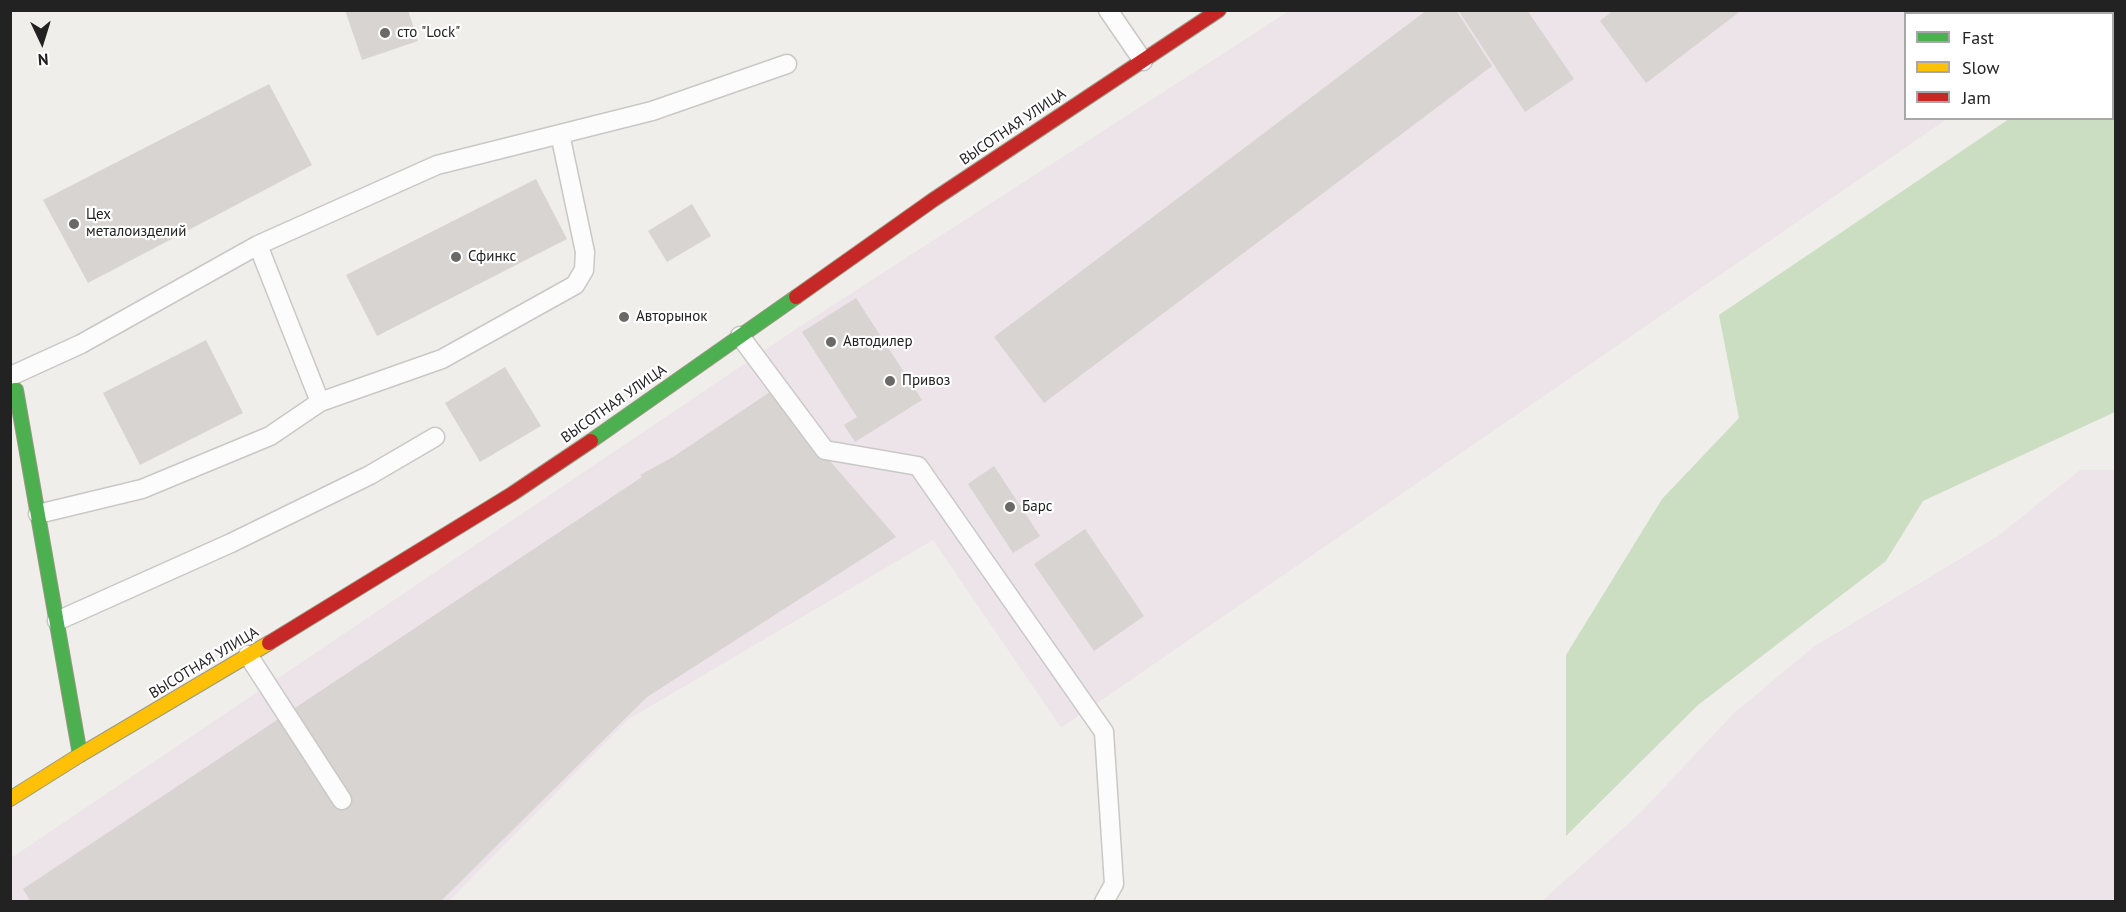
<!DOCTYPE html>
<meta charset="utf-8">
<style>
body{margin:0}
#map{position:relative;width:2126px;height:912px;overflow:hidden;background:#f0eeeb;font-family:"PT Sans",sans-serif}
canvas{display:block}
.frame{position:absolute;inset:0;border:12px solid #222;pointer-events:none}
.legend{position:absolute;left:1904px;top:12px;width:210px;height:108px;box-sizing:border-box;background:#fff;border:2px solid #a7a7a7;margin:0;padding:8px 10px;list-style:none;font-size:18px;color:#222}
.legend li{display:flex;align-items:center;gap:12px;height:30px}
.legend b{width:30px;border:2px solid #a7a7a7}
.north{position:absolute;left:12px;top:12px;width:60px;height:60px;-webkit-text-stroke:4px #fff;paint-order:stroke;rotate:176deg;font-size:16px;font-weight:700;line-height:24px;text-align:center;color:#222}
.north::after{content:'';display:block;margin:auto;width:21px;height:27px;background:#222;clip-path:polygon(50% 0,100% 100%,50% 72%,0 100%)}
</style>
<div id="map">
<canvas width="2126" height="912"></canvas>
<div class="frame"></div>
<ul class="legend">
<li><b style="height:8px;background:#4caf50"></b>Fast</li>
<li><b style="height:8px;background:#ffc107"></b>Slow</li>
<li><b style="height:8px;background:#c62828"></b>Jam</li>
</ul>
<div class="north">N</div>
</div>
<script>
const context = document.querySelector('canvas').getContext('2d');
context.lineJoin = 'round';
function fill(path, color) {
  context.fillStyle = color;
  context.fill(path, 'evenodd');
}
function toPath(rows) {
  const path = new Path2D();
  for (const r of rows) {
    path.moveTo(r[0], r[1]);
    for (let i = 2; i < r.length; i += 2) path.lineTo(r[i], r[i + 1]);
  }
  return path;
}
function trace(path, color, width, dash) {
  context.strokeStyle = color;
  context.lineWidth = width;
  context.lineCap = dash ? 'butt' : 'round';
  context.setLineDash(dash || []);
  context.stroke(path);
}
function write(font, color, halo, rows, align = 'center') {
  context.font = font + ' "PT Sans",sans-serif';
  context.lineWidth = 4.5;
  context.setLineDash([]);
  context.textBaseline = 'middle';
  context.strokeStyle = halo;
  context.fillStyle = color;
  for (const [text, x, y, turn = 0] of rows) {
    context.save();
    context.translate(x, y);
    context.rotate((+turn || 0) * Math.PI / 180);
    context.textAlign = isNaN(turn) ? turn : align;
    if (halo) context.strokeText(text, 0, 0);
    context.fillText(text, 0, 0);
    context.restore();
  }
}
const industrial = toPath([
 [1289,11,2107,11,2102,14,1906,14,1906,118,1947,119,1061,728,933,540,629,719,449,901,11,902,11,858,802,325],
 [2080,470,2115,470,2115,901,1542,901,1640,813,1732,715,1813,647,1998,536]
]);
const forest = toPath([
 [2115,46,2115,412,1923,501,1886,561,1698,705,1566,836,1566,655,1662,499,1739,418,1719,315,2009,119,2112,118,2112,48]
]);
const building = toPath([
 [345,10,408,10,418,41,362,60],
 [1427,10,1456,10,1492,66,1044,403,994,337],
 [1458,10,1527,10,1574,79,1525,112],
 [1614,10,1742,10,1646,83,1600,21],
 [269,84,312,165,88,283,43,200],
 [536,179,567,239,377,336,346,275],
 [692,204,711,236,667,262,648,231],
 [856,298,922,400,855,442,844,425,857,417,802,332],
 [206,340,243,413,140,465,103,393],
 [505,367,541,426,480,462,445,403],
 [770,392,896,537,647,697,440,902,31,902,23,889,642,477,640,475,673,457],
 [994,466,1040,536,1013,553,968,484],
 [1085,529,1144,616,1094,651,1034,564]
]);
const lane = toPath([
 [1108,10,1143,61],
 [740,336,825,450,918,466,1104,732,1114,884,1104,902],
 [13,375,81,344,258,245,437,165,652,111,787,64],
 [320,402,442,359,575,285,584,270,585,252,560,134],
 [38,514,142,489,270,436,320,402,258,245],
 [57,621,231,543,370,475,435,437],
 [248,655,342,800]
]);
const fast = toPath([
 [10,391,16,390,80,755],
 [591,441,796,297]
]);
const slow = toPath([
 [10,799,80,755,269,643]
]);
const jam = toPath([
 [796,297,933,200,1219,10],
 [269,643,512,494,591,441]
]);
const markers = [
 [385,33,6,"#6a6968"],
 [74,224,6,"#6a6968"],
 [456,257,6,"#6a6968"],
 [624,317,6,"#6a6968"],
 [831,342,6,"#6a6968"],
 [890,381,6,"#6a6968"],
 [1010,507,6,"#6a6968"]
];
const poiNames = [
 ["сто \"Lock\"",397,33],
 ["Цех",86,215],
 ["металоизделий",86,232],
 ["Сфинкс",468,257],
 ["Авторынок",636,317],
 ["Автодилер",843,342],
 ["Привоз",902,381],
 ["Барс",1022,507]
];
const streetNames = [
 ["ВЫСОТНАЯ УЛИЦА",1013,127,-34],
 ["ВЫСОТНАЯ УЛИЦА",614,404,-35],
 ["ВЫСОТНАЯ УЛИЦА",204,663,-31]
];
fill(industrial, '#ede4e9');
fill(forest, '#cbdec1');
fill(building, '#d7d4d2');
trace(lane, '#c9c8c7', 21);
trace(fast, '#999a82', 16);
trace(slow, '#999a82', 16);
trace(jam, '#999a82', 16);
trace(lane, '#fdfcfc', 18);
trace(fast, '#4caf50', 14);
trace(slow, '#ffc107', 14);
trace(jam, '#c62828', 14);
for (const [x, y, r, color] of markers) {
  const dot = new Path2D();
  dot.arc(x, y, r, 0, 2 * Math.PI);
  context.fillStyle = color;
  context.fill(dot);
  trace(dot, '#fff', 2);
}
write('15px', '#222', '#fff', poiNames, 'left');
write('15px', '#222', '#fff', streetNames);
</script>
